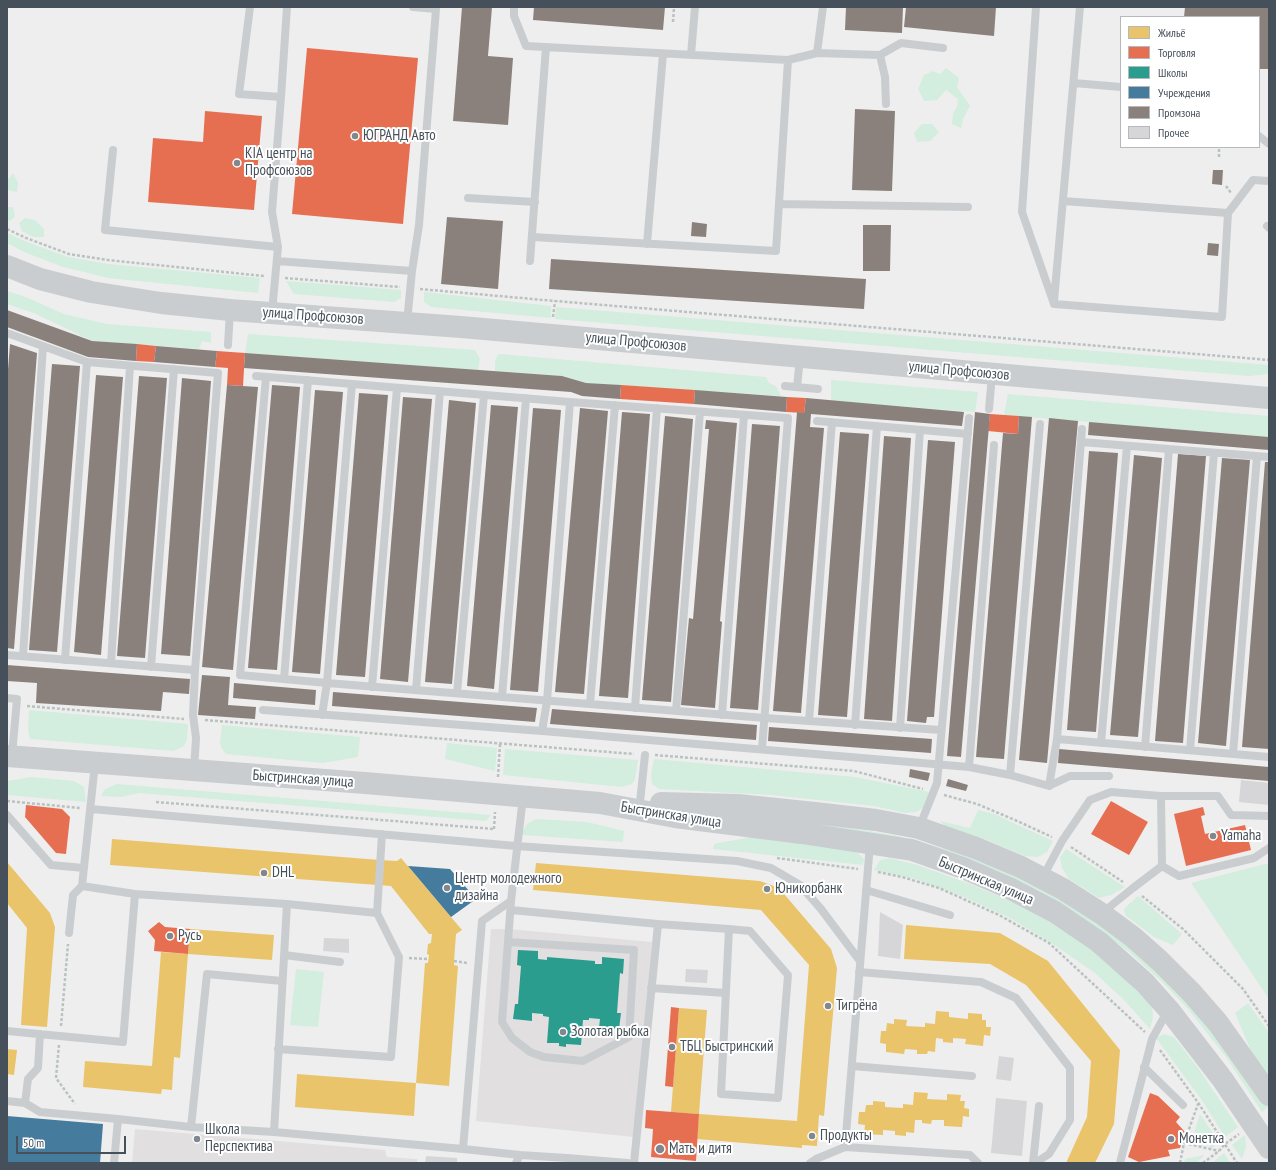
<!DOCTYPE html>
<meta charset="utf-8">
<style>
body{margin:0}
#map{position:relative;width:1276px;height:1170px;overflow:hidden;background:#efeeee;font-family:"PT Sans Narrow",sans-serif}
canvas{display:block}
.frame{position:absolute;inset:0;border:8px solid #46505a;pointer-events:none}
.legend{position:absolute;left:1120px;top:16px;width:140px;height:132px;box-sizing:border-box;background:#fff;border:1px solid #b5b9bd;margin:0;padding:5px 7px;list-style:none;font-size:12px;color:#46505a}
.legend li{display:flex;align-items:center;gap:8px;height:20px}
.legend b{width:20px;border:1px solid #b5b9bd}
.scale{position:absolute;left:16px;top:1136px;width:110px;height:18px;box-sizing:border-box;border:2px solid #46505a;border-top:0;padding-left:5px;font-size:12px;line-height:14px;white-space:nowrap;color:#46505a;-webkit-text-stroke:3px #fff;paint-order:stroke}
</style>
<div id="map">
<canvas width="1276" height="1170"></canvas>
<div class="frame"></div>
<ul class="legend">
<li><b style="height:11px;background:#e9c46a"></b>Жильё</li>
<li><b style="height:11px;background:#e76f51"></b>Торговля</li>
<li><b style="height:11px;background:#2a9d8f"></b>Школы</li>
<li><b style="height:11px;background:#457b9d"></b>Учреждения</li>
<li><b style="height:11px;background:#8a817c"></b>Промзона</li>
<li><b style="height:11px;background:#d6d6d8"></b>Прочее</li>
</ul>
<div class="scale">50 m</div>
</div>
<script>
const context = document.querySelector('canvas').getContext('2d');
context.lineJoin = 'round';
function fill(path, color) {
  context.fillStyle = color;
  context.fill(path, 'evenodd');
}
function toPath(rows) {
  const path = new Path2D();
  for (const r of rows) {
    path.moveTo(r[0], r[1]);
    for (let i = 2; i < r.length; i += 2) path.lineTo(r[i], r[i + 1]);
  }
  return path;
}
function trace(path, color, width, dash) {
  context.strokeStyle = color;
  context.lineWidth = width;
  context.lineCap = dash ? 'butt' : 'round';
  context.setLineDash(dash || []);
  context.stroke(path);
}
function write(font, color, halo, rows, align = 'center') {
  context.font = font + ' "PT Sans Narrow",sans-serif';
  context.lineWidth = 4;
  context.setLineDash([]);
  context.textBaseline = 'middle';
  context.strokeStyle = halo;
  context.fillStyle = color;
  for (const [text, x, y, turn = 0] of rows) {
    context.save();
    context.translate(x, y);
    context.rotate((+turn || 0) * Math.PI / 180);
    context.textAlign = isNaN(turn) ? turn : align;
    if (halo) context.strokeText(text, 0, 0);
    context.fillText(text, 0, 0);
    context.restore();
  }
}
const education = toPath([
 [491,929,509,929,652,942,634,1137,476,1121],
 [135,1129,385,1150,387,1157,417,1159,417,1163,132,1163]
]);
const green = toPath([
 [946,68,959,78,957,87,970,106,963,119,961,128,952,124,953,113,957,107,958,99,946,90,937,100,924,101,918,89,924,75,933,71,940,74],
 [922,124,932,124,939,132,930,141,917,142,914,133],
 [13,173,18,183,17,192,7,190,7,181],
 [7,207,13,207,15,216,10,221,7,220],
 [25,218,35,220,44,229,44,237,33,237,22,231,19,223],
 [7,233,27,242,68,257,108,264,260,278,258,293,108,278,63,267,24,252,7,243],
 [286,281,401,290,401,298,394,302,294,294],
 [7,291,23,296,64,314,107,324,211,332,211,343,202,341,199,349,92,341,36,314,7,304],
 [424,292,551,306,551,318,431,307,424,302],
 [556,307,1269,365,1269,374,1249,376,555,319],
 [248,334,475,350,480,359,478,370,245,353],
 [499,354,766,377,769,383,776,386,781,396,586,383,562,376,495,371,495,360],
 [831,380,978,392,975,412,831,401],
 [1008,394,1269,416,1269,437,1004,415],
 [29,710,188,724,187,739,184,746,174,751,30,739,28,729],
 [222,725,360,737,358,757,323,763,226,754,222,749,220,743],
 [447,743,497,748,495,771,445,759],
 [505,749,638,760,635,780,632,784,622,787,503,775],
 [654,759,855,777,929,792,923,808,916,812,905,813,874,806,771,795,659,789,652,784,651,774],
 [32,777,74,781,84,787,86,802,7,795,7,781],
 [117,784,491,815,486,821,139,793,121,797,101,796,105,789],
 [978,810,994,814,1053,841,1047,852,1038,857,1025,856,987,840,944,825,940,821,970,828],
 [726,814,822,823,898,836,956,852,1010,873,1057,897,1098,923,1132,949,1166,979,1231,1053,1268,1107,1262,1112,1226,1057,1188,1009,1162,982,1129,952,1096,927,1009,877],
 [537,819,587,822,624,831,623,842,523,835,523,831,528,823],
 [751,837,846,849,858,853,864,859,863,865,713,849,714,844],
 [1066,849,1125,887,1111,895,1099,898,1069,879,1062,868,1060,857],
 [890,858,917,865,965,882,1015,903,1059,926,1101,956,1137,986,1152,1006,1153,1017,1150,1029,1125,1001,1095,973,1050,942,1010,918,962,896,915,879,874,870,880,860],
 [1269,863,1269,999,1191,883],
 [1138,896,1182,934,1173,945,1154,937,1125,915,1124,909],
 [296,969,324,972,318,1027,290,1025],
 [1248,1003,1269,1033,1269,1078,1251,1051,1235,1013],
 [1164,1034,1174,1037,1198,1068,1238,1127,1225,1137,1201,1099,1156,1038],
 [1200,1114,1218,1141,1212,1148,1194,1133],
 [1245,1135,1246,1147,1242,1159,1232,1145],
 [1224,1153,1230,1163,1212,1163],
 [1205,1155,1196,1163,1184,1163,1185,1159]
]);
const homes = toPath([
 [112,839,380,860,397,861,401,858,462,930,456,934,454,961,454,965,458,966,449,1086,416,1083,425,963,428,963,429,955,427,954,428,944,431,943,432,934,429,934,391,886,110,865],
 [7,862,50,913,55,927,47,1027,21,1025,27,928,7,903],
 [536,863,760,881,779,888,831,949,837,968,824,1116,819,1115,817,1146,802,1145,802,1148,697,1139,699,1114,797,1121,809,965,761,910,533,890],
 [906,925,1000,933,1048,961,1120,1050,1114,1124,1095,1163,1066,1163,1087,1117,1091,1061,1026,985,990,964,904,959],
 [190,929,274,935,272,960,188,954],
 [161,952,188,954,180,1058,174,1057,172,1090,162,1089,161,1094,83,1087,85,1061,152,1066],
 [679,1008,707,1010,699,1114,671,1112],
 [936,1011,949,1012,949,1017,968,1019,968,1013,982,1014,982,1020,986,1020,986,1027,991,1027,990,1036,984,1035,983,1046,965,1044,966,1039,953,1038,953,1043,943,1042,943,1039,936,1038,935,1052,928,1051,927,1054,917,1054,917,1050,905,1049,904,1054,886,1052,886,1044,880,1043,881,1031,886,1031,887,1023,894,1024,894,1019,907,1020,906,1026,925,1027,925,1023,935,1024],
 [7,1049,17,1050,14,1075,7,1074],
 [297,1074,416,1083,414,1116,295,1107],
 [914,1092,928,1093,927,1099,947,1100,947,1094,961,1095,960,1101,965,1101,964,1108,969,1109,969,1117,963,1116,962,1127,944,1126,944,1120,932,1120,931,1124,922,1123,922,1120,915,1120,914,1133,906,1132,906,1136,895,1135,895,1131,883,1130,883,1135,864,1134,865,1125,858,1124,859,1112,865,1112,866,1105,873,1105,873,1101,885,1102,885,1107,903,1108,903,1104,913,1105]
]);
const shops = toPath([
 [307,48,418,58,403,224,292,214],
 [205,111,262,116,254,210,148,202,153,138,203,142],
 [137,344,156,346,154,362,136,361],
 [217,351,245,353,243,386,227,385,228,368,215,367],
 [621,385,695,390,694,404,620,399],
 [787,397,806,398,804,413,786,412],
 [990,414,1019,416,1018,434,988,431],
 [1111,801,1148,822,1129,855,1091,834],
 [26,805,62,809,70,817,66,854,56,853,25,817],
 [1203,807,1205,815,1201,816,1205,834,1245,825,1251,850,1186,866,1174,814],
 [159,922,165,927,190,929,188,954,154,951,155,940,148,931],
 [671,1007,679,1008,673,1087,665,1086],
 [1150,1093,1158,1096,1180,1117,1176,1122,1185,1132,1180,1148,1168,1150,1170,1156,1139,1162,1128,1157],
 [646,1110,699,1114,696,1161,651,1157,653,1129,645,1128]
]);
const schools = toPath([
 [518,950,538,951,538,959,547,960,547,957,595,961,595,964,602,964,602,957,624,959,623,974,620,973,617,1013,621,1013,619,1029,599,1028,600,1019,589,1018,589,1020,583,1020,581,1045,566,1044,566,1047,559,1046,559,1043,547,1043,549,1017,543,1016,543,1014,532,1013,532,1021,513,1019,515,1004,518,1004,521,966,517,965]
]);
const public = toPath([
 [408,866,450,869,476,899,451,917],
 [7,1116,103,1124,100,1163,7,1163]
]);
const industry = toPath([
 [462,7,492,7,488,56,513,58,508,125,453,121],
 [534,7,665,7,663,30,533,20],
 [846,7,903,7,902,33,845,30],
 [906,7,996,7,994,36,904,27],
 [1185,7,1269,7,1269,69,1259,69,1259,17,1184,17],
 [855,109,895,111,892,191,852,190],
 [1213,170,1223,170,1222,185,1212,184],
 [447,217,503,221,498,289,441,284],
 [692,222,707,224,706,237,691,236],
 [863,225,891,225,890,271,863,271],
 [1208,243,1219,244,1218,256,1207,255],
 [551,259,866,279,864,309,549,289],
 [7,310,92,341,137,344,136,361,88,357,7,327],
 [10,344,37,353,14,649,7,648,7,382],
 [156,346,217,351,215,367,154,362],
 [245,353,562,376,586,383,621,385,620,399,582,396,571,392,244,368],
 [52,364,80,366,57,652,29,650],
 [96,375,123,377,101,655,74,652],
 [139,376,167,378,145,658,117,656],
 [182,378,211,381,190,656,161,654],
 [227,385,258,387,233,670,202,667],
 [272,385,300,387,277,670,248,668],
 [315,390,343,392,320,674,292,672],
 [695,390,787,397,786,412,694,404],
 [359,393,388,395,365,677,336,675],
 [403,397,432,399,408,682,380,679],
 [806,398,964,412,962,426,811,414,810,427,824,428,801,713,773,711,797,412,804,413],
 [449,400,476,403,452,684,425,682],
 [491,405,518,407,494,689,467,686],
 [533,408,561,410,538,692,510,690],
 [580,408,608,411,584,694,555,692],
 [622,412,650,414,628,698,599,696],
 [975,412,990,414,961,757,947,756],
 [665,416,693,419,671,702,642,700],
 [1019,416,1032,417,1004,759,976,757,1003,433,1018,434],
 [1049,418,1078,421,1047,763,1019,760],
 [706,420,737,423,720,621,722,622,715,708,681,705,689,618,693,619,709,429,705,429],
 [1089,422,1269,437,1269,450,1088,435],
 [752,424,780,426,758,710,730,708],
 [840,432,869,434,847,717,818,715],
 [884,436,911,438,892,721,864,719],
 [928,440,955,442,934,717,927,717,926,723,907,721],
 [1089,451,1118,453,1096,732,1067,730],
 [1178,454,1206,456,1183,743,1155,741],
 [1134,455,1162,458,1138,737,1110,735],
 [1222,458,1250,460,1226,746,1198,743],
 [1265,462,1269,462,1269,749,1242,747],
 [7,665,190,679,189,694,163,692,161,711,36,703,37,683,7,681],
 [202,675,230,677,228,705,256,707,255,719,198,715],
 [234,683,316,690,315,705,233,698],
 [333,692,537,708,535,722,332,706],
 [552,709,757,725,756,740,550,724],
 [769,727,932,739,931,753,768,741],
 [1059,749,1269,767,1269,781,1058,763],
 [910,769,930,773,928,781,909,777],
 [948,779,968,785,966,791,946,786]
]);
const building = toPath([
 [1241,780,1269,783,1269,805,1239,802],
 [880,912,903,925,900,959,878,956],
 [324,938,349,939,349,953,323,951],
 [686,969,708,970,707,983,685,982],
 [999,1056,1014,1058,1011,1081,996,1079],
 [996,1098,1027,1101,1022,1156,991,1153],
 [426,1156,457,1158,457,1163,425,1163]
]);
const path = toPath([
 [673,22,674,7],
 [1219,157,1219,147],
 [1226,186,1231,193],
 [7,229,26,238,69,254,108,260,264,276],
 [285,278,400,287],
 [420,289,555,301,1269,360],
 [553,317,555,301],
 [27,706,184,719],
 [205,720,634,754],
 [655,755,854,771,923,789],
 [498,777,500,744],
 [944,795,977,804,1015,820,1052,837],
 [7,801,80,808],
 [156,802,494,829],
 [494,829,495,812],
 [1071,847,1123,882],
 [777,858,858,869],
 [878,872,902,877,939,888,999,915,1049,943,1145,1032],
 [1142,896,1183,929,1243,989,1269,1026],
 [409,958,429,959],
 [454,961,467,963],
 [61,1026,68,944],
 [59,1045,56,1078,75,1104],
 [1160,1050,1199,1104,1237,1163],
 [1184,1143,1219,1151],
 [1180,1163,1184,1143,1198,1104],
 [1203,1163,1219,1151,1225,1144,1239,1134]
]);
const service = toPath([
 [250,7,239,94,281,97],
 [514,7,514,16,526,46,788,60,817,53,880,55,901,43,943,48],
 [1036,7,1022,212,1054,304],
 [817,53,823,7],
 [691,55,695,7],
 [880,55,885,77,886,104],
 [1074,83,1121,87],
 [1259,136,1269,144],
 [113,150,105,230,278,247],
 [468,198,535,202],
 [1063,201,1228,213],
 [779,204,968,207],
 [1267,226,1269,228],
 [532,237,776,251,788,60],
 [647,244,663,54],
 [277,261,412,271],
 [530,261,546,47],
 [1054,301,1080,7],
 [1054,304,1222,317,1228,213,1253,180,1269,181],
 [272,312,278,247,272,212,281,97,287,7],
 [407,322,412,271,419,225,436,9,413,7],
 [7,333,87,362,218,373,195,670,193,715,196,738,194,770],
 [228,345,230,311],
 [256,376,570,402,788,418,762,749],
 [266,377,240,675,327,683,765,718,941,730],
 [785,386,818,389],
 [797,387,800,358],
 [989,409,992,375],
 [817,421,968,434],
 [1081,442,1269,457],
 [7,655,195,670],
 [23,656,43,346],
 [65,660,87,362],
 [111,663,130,366],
 [151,667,174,369],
 [284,679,308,380],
 [372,687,397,388],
 [416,690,440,391],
 [457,693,484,395],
 [502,697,526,398],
 [7,698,17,699,12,755],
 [590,704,615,405],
 [635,708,657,408],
 [263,710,542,731,969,767,1010,775,1049,786,1070,776,1109,776],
 [676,711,700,412],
 [322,715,327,683,352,384],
 [722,715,744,415],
 [809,721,832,422],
 [855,725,877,426],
 [900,728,920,430],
 [542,731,547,701,570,402],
 [1057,739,1269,757],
 [1101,743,1127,446],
 [1145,747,1169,449],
 [1190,750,1214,453],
 [1233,754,1257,456],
 [95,763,82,886,135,894,287,904,377,913],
 [969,767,994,445],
 [1010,775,1040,424],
 [1049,786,1057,739,1082,429],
 [640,802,645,755],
 [91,809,516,846,737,861,771,868,800,885,821,909,860,961],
 [7,815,51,865,84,868],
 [919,828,937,783,969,418],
 [1162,866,1179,876,1254,858,1269,848],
 [1043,877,1062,841,1090,800,1111,792,1161,796],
 [866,890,950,915],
 [511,910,658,924,729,929,750,931,788,975,778,1098,721,1094,729,929],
 [1102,913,1133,888,1162,866,1161,796,1218,796,1231,815,1269,816],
 [69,933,73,895,82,886],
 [508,942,634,950,629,1037,583,1061,544,1057,530,1052,512,1038,502,1022,511,901,523,797],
 [284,955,340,962],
 [859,972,981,982,1016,998,1070,1068,1070,1120,1049,1154,1035,1163],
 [651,988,726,993],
 [7,1031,123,1042,135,894],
 [278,1049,391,1057,399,957,377,913,382,834],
 [852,1066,972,1076],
 [1144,1067,1183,1105],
 [7,1101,25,1103,40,1112,118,1119,191,1127,274,1132,463,1149,520,1155,567,1158,628,1163],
 [25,1103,28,1079,38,1068,40,1034],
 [191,1127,207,974,282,981],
 [274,1132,287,904],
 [845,1147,870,844],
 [463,1149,482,921,511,901],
 [114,1163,118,1119],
 [516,1163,520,1155],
 [634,1163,658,924],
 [810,1163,816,1159,845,1147,970,1155,978,1163],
 [1033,1163,1039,1106],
 [1120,1163,1152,1039,1168,1010]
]);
const secondary = toPath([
 [7,266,40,279,91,292,161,303,230,310,461,327,1269,398],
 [7,756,365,783,600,803,675,817,802,833,912,850,963,868,1009,888,1055,912,1099,942,1145,983,1169,1010,1223,1080,1269,1148],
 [661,803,738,805,815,813,876,820,919,828,976,848,1021,867,1063,889,1102,914,1133,937,1160,961,1191,992,1218,1023,1269,1095]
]);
const markers = [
 [355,136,4,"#81878e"],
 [237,163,4,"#81878e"],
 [1213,836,4,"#81878e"],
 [264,873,4,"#81878e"],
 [447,888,4,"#81878e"],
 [767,889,4,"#81878e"],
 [170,936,4,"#81878e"],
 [828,1006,4,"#81878e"],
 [563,1032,4,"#81878e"],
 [672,1047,4,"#81878e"],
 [812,1136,4,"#81878e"],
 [197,1139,4,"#81878e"],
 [1171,1139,4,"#81878e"],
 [660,1149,5,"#81878e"]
];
const poiNames = [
 ["ЮГРАНД Авто",363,136],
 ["KIA центр на",245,154],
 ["Профсоюзов",245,171],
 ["Yamaha",1221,836],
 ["DHL",272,873],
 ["Центр молодежного",455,879],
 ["дизайна",455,896],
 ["Юникорбанк",775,889],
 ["Русь",178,936],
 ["Тигрёна",836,1006],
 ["Золотая рыбка",571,1032],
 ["ТБЦ Быстринский",680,1047],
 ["Школа",205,1130],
 ["Перспектива",205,1147],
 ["Продукты",820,1136],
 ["Монетка",1179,1139],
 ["Мать и дитя",669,1149]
];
const streetNames = [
 ["улица Профсоюзов",313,316,4],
 ["улица Профсоюзов",636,342,5],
 ["улица Профсоюзов",959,371,5],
 ["Быстринская улица",303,779,4],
 ["Быстринская улица",671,815,9],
 ["Быстринская улица",986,881,23]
];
fill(education, '#e1dfe0');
fill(green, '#d3edde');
fill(homes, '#e9c46a');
fill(shops, '#e76f51');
fill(schools, '#2a9d8f');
fill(public, '#457b9d');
fill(industry, '#8a817c');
fill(building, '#d6d6d8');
trace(path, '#b8c3bf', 2.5, [3, 2]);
trace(service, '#cacdcf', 8);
trace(secondary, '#cacdd0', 22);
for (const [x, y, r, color] of markers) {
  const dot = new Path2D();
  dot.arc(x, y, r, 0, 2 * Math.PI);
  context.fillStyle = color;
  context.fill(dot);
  trace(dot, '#fff', 1.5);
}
write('15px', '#46505a', '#fff', poiNames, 'left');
write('15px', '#46505a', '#fff', streetNames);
</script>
